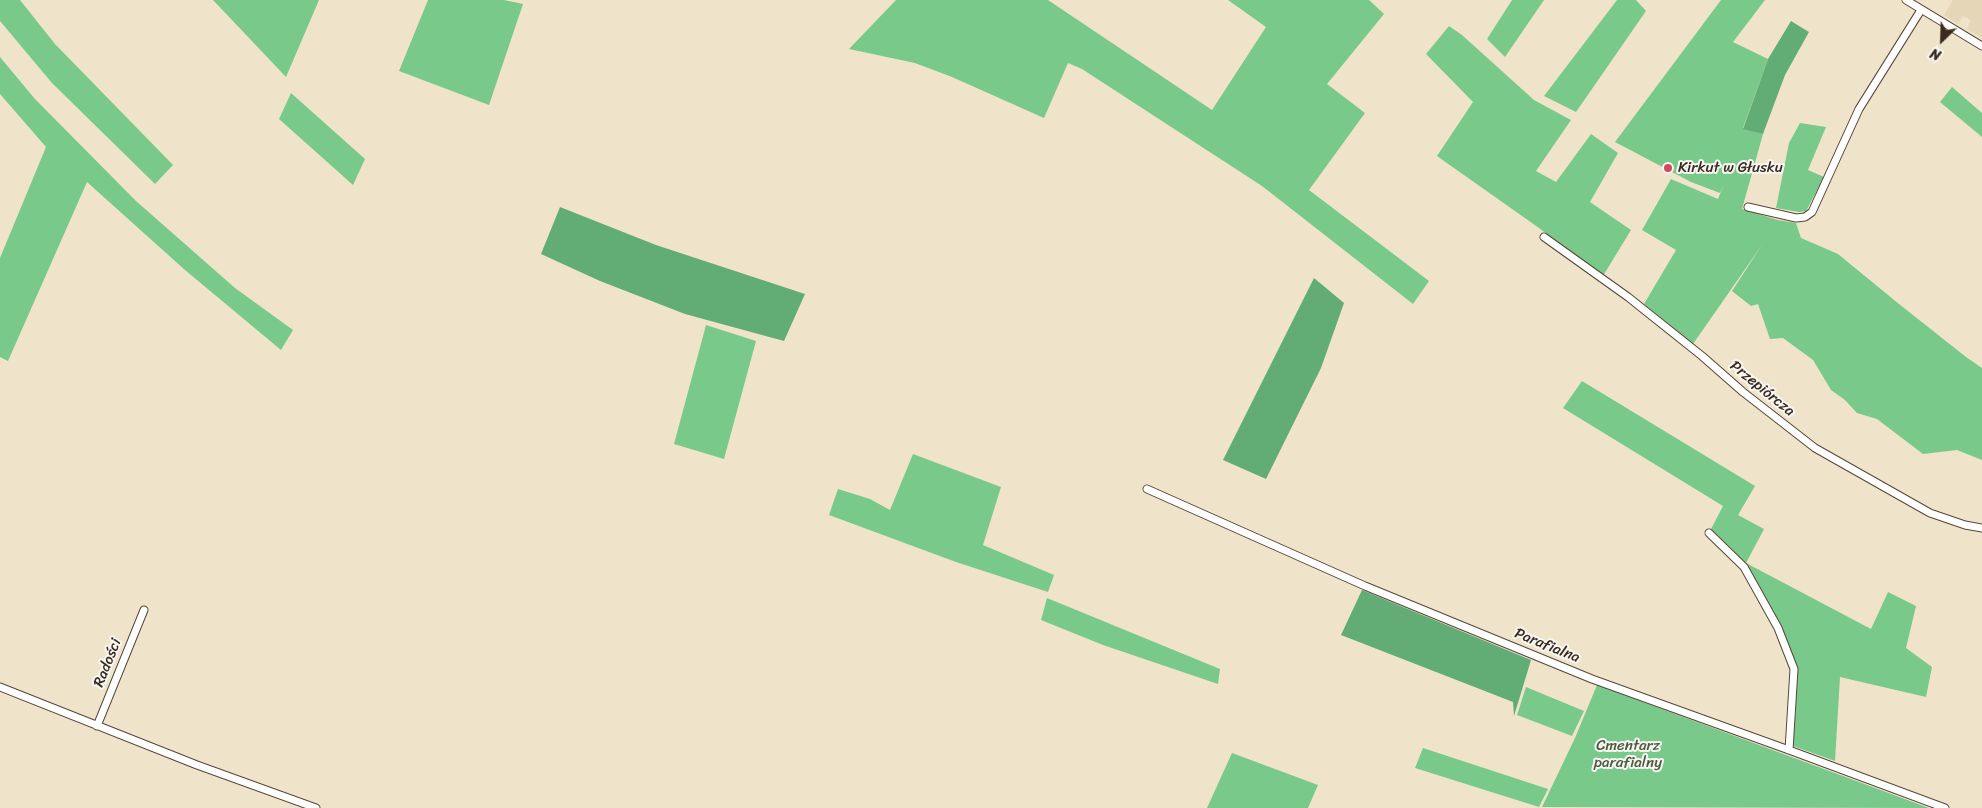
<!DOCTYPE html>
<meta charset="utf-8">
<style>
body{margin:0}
#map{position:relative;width:1982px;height:808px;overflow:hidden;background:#efe4c9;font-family:Sriracha,sans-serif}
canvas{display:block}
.north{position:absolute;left:1917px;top:15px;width:50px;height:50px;-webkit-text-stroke:4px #f6f6f2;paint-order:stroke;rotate:204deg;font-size:14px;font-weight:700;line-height:20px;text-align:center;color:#3b2a1e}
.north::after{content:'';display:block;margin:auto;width:18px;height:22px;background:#3b2a1e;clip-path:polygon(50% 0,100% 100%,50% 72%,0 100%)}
</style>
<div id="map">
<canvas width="1982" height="808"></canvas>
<div class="north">N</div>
</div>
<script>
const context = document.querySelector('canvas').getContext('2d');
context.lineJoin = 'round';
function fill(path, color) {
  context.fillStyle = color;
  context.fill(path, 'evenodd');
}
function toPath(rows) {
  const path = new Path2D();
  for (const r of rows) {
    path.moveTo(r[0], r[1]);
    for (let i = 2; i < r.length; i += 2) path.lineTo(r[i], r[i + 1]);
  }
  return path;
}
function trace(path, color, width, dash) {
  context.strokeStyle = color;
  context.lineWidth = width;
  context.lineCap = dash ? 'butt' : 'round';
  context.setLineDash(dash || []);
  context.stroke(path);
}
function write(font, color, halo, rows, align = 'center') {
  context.font = font + ' Sriracha,sans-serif';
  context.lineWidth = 4;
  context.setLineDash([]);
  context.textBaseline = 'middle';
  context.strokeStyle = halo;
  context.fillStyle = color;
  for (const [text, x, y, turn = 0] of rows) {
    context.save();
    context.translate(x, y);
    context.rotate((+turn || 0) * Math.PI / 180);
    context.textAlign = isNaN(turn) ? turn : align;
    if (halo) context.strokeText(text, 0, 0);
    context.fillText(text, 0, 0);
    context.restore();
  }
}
const built = toPath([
 [1953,0,1982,0,1982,38,1967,29,1971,20,1963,16,1958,24,1944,15]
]);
const green = toPath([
 [0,0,20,0,55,44,173,165,155,184,52,83,0,21],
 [213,0,319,0,286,77],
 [428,0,504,0,523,4,489,105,399,71],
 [896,0,1048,0,1212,110,1266,27,1228,0,1369,0,1384,14,1327,84,1365,113,1309,190,1429,281,1413,304,1262,186,1082,69,1068,63,1044,118,952,77,915,63,849,49],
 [1512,0,1544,0,1505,57,1487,39],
 [1617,0,1636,0,1646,11,1576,112,1544,96],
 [1721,0,1765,0,1733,42,1768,59,1743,128,1763,134,1742,209,1778,220,1796,223,1801,238,1838,254,1899,304,1966,357,1982,368,1982,460,1957,450,1923,454,1877,419,1857,413,1845,400,1831,390,1813,360,1783,338,1770,339,1758,304,1751,306,1732,291,1762,245,1693,344,1644,304,1676,250,1642,230,1671,179,1718,199,1724,184,1720,193,1691,182,1615,142],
 [1449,26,1462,35,1534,100,1571,120,1536,171,1556,182,1591,134,1618,153,1590,202,1631,230,1603,276,1539,228,1437,156,1473,102,1426,54],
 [0,57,35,99,136,201,235,288,293,330,281,350,185,270,87,182,8,361,0,357,0,258,46,147,0,94],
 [1952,87,1982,113,1982,137,1940,102],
 [291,93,365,159,353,185,279,119],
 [1800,123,1826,127,1808,170,1824,177,1806,211,1799,212,1776,208,1789,143],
 [706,325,756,341,724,459,674,444],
 [1582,381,1755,486,1738,515,1764,529,1746,563,1871,629,1888,592,1916,606,1906,648,1932,667,1926,697,1840,677,1835,761,1793,746,1798,669,1745,562,1711,529,1723,506,1563,408],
 [913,454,1001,487,983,545,1054,575,1048,592,956,562,829,515,838,489,870,499,890,510],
 [1047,598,1220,669,1218,684,1103,645,1041,620],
 [1597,685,1851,779,1929,808,1542,807,1575,738],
 [1526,687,1584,711,1572,736,1517,715],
 [1423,748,1548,789,1539,807,1415,768],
 [1232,753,1318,785,1308,808,1207,808]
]);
const forest = toPath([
 [1791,21,1809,32,1785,75,1763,134,1743,129,1768,59],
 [560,207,656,245,805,294,784,341,685,314,600,281,541,254],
 [1314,278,1344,303,1321,368,1266,479,1223,460],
 [1362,590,1531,660,1514,716,1513,702,1341,635]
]);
const street = toPath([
 [1906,0,1982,46],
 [1748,207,1796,218,1805,217,1812,212,1859,109,1921,10],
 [1544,237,1628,297,1702,356,1743,392,1815,448,1930,513,1965,525,1982,528],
 [1147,489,1365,586,1592,679,1789,750,1945,808],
 [1709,533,1744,567,1778,628,1794,669,1789,750],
 [0,687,197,765,316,808],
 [97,726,144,610]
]);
const markers = [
 [1668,168,5,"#d1495b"]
];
const poiNames = [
 ["Kirkut w Głusku",1678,168]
];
const streetNames = [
 ["Przepiórcza",1762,389,39],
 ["Parafialna",1547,646,22],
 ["Radości",108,663,-68]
];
const parkNames = [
 ["Cmentarz",1628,746],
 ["parafialny",1628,763]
];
fill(built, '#e4d6b7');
fill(green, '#79c98a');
fill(forest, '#62ad76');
trace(street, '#564638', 9);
trace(street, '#fff', 7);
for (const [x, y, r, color] of markers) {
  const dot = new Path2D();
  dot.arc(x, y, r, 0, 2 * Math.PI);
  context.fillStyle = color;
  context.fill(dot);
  trace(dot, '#f6f6f2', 2);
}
write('15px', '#3b2a1e', '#f6f6f2', poiNames, 'left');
write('15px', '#3b2a1e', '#f6f6f2', streetNames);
write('15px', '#4e5a3e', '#f6f6f2', parkNames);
</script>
